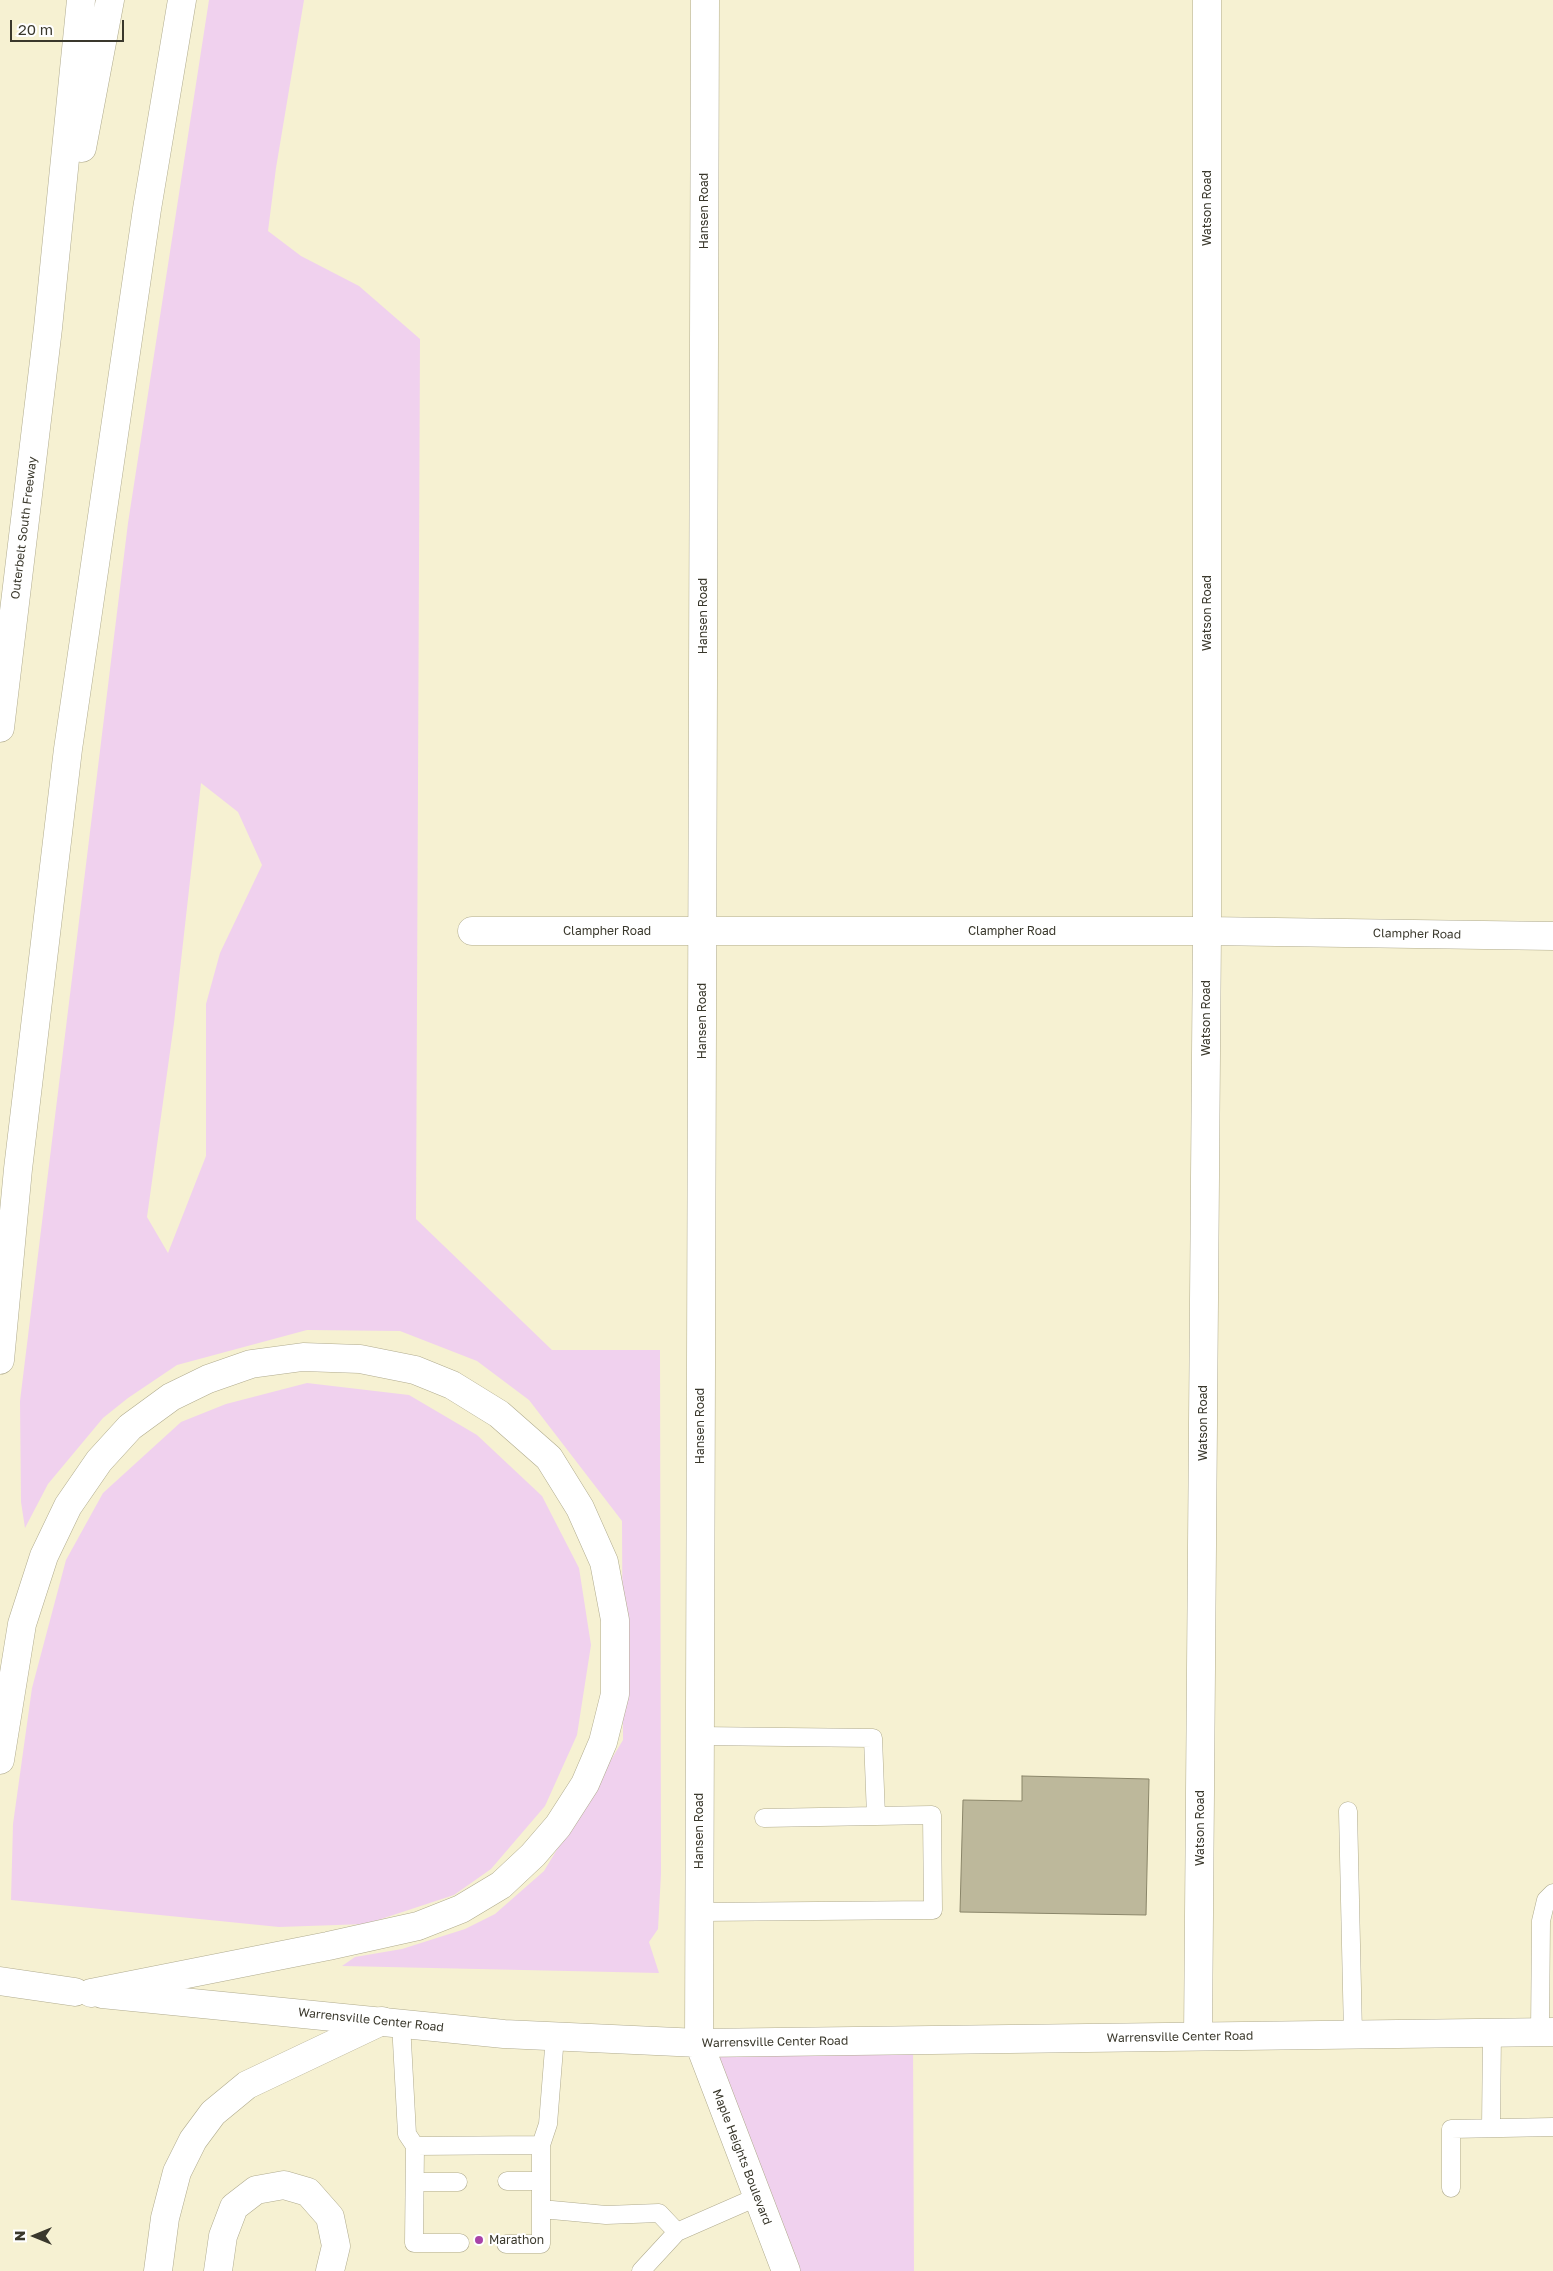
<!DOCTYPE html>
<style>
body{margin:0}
#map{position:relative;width:1553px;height:2271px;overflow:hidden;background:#f6f1d2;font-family:"Golos Text",sans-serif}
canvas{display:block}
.north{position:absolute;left:10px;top:2211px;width:50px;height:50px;-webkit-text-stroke:4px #fff;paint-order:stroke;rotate:270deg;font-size:14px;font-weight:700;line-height:20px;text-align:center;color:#3a382c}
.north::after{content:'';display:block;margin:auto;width:18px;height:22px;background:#3a382c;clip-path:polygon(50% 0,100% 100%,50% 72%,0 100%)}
.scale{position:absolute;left:10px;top:20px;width:114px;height:22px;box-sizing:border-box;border:2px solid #3a382c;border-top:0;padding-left:6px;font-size:15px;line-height:18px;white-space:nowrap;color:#3a382c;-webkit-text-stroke:4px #fff;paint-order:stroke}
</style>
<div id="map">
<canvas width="1553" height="2271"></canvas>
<div class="north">N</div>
<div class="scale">20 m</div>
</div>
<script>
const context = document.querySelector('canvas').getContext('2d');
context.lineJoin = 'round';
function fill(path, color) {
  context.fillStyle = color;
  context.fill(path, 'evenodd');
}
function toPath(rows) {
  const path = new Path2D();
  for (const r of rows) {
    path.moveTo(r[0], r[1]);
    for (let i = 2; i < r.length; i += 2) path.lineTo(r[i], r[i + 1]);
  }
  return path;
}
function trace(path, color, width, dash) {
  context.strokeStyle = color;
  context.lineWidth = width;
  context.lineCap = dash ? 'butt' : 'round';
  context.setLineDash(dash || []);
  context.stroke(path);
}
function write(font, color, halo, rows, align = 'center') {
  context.font = font + ' "Golos Text",sans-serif';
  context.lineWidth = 4;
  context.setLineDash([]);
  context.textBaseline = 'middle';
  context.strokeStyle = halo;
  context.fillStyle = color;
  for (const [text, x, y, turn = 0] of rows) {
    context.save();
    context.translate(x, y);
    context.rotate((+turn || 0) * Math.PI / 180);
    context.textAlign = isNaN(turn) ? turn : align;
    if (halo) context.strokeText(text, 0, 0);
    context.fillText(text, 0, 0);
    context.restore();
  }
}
const green = toPath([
 [209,0,304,0,276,168,268,231,301,256,359,286,420,339,416,1219,552,1350,660,1350,661,1874,658,1929,649,1942,659,1973,342,1966,355,1957,402,1949,465,1929,495,1914,544,1871,623,1740,622,1521,529,1400,477,1361,400,1331,307,1330,177,1365,128,1398,103,1418,48,1484,25,1528,21,1502,20,1401,128,523],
 [201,783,238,812,262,865,220,953,206,1004,206,1156,168,1253,147,1217,174,1023],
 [307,1383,409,1395,477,1435,542,1496,579,1568,591,1645,577,1735,545,1806,491,1869,454,1895,366,1924,279,1927,11,1900,13,1824,32,1688,66,1560,103,1493,181,1422,226,1404],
 [913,2040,914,2271,786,2271,699,2043]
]);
const building = toPath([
 [1022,1776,1149,1779,1146,1915,960,1912,963,1800,1022,1801,1022,1776]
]);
const lane = toPath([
 [699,1736,873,1738,876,1816,932,1815,933,1910,699,1912],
 [1348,1811,1353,2034],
 [764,1818,876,1816],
 [401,2023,407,2134,415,2146,541,2145,548,2124,555,2036],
 [1540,2032,1541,1921,1546,1900,1553,1893],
 [1491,2128,1492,2032],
 [541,2145,541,2209,606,2215,659,2213,677,2232,757,2197],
 [415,2146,414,2243,460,2243],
 [507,2181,541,2181],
 [415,2182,458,2182],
 [1451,2188,1451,2129,1553,2127],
 [506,2244,541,2244,541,2209],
 [641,2271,677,2232]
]);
const street = toPath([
 [472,931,1207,931,1553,936],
 [1198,2036,1207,931,1207,0],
 [699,2043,705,0],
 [218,2271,223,2236,234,2207,256,2190,284,2185,308,2192,330,2217,336,2246,330,2271]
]);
const secondary = toPath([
 [102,1994,504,2034,699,2043,1553,2032],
 [699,2043,786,2271]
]);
const primary = toPath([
 [0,1981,75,1992]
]);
const highway = toPath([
 [82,148,110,0],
 [0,728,48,328,81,0],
 [0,1360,18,1169,68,749,147,209,182,0],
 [0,1760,22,1624,44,1556,68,1506,99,1461,130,1427,171,1397,208,1379,251,1364,303,1357,360,1359,415,1370,452,1385,499,1414,549,1458,580,1508,604,1562,615,1620,615,1694,603,1742,585,1784,558,1826,533,1855,501,1885,461,1909,418,1926,328,1946,91,1993],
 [158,2271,165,2218,177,2172,193,2140,213,2113,247,2085,382,2021]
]);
const markers = [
 [479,2240,5,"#a943a8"]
];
const streetNames = [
 ["Watson Road",1207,208,-90],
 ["Hansen Road",704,211,-90],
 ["Outerbelt South Freeway",24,528,-83],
 ["Watson Road",1207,613,-90],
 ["Hansen Road",703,616,-90],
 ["Clampher Road",607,931],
 ["Clampher Road",1012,931],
 ["Clampher Road",1417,934,1],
 ["Watson Road",1206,1018,-90],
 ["Hansen Road",702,1021,-90],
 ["Watson Road",1203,1423,-90],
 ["Hansen Road",700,1426,-90],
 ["Watson Road",1200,1828,-90],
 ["Hansen Road",699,1831,-90],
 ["Warrensville Center Road",371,2020,6],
 ["Warrensville Center Road",1180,2037,-1],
 ["Warrensville Center Road",775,2042,-1],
 ["Maple Heights Boulevard",742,2157,69]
];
const poiNames = [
 ["Marathon",489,2240]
];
fill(green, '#f0d1ee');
fill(building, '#bdb89b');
trace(building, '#8a8569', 1);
trace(lane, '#b0ab8e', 19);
trace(street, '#b0ab8e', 29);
trace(secondary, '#b0ab8e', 29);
trace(primary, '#b0ab8e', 29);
trace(highway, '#b0ab8e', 29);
trace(lane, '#fff', 18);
trace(street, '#fff', 28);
trace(secondary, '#fff', 28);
trace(primary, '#fff', 28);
trace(highway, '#fff', 28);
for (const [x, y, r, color] of markers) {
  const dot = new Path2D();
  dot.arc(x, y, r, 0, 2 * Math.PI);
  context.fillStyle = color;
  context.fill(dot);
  trace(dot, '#fff', 2);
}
write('12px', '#3a382c', '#fff', streetNames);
write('12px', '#3a382c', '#fff', poiNames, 'left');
</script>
